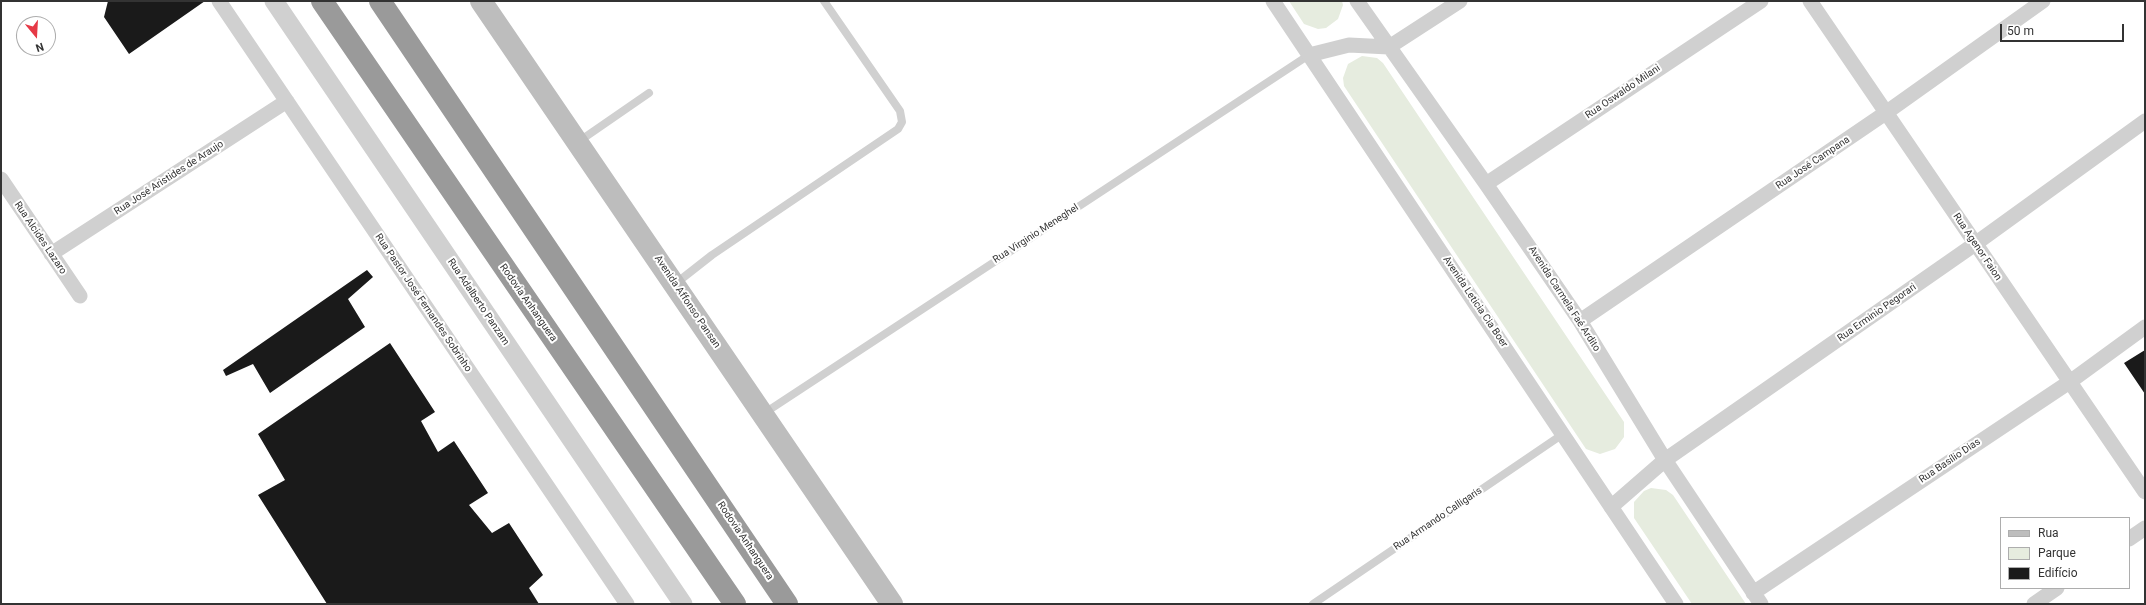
<!DOCTYPE html>
<meta charset="utf-8">
<style>
body{margin:0}
#map{position:relative;width:2146px;height:605px;overflow:hidden;background:#fff;font-family:Roboto,sans-serif}
canvas{display:block}
.frame{position:absolute;inset:0;border:2px solid #333;pointer-events:none}
.legend{position:absolute;left:2000px;top:517px;width:130px;height:72px;box-sizing:border-box;background:#fff;border:1px solid #adadad;margin:0;padding:5px 7px;list-style:none;font-size:12px;color:#333}
.legend li{display:flex;align-items:center;gap:8px;height:20px}
.legend b{width:20px;border:1px solid #adadad}
.north{position:absolute;left:16px;top:16px;width:40px;height:40px;box-sizing:border-box;background:#fff;border:1px solid #adadad;border-radius:50%;rotate:162deg;font-size:11px;font-weight:700;line-height:16px;text-align:center;color:#333}
.north::after{content:'';display:block;margin:auto;width:14px;height:18px;background:#e63946;clip-path:polygon(50% 0,100% 100%,50% 72%,0 100%)}
.scale{position:absolute;left:2000px;top:24px;width:124px;height:18px;box-sizing:border-box;border:2px solid #333;border-top:0;padding-left:5px;font-size:12px;line-height:14px;white-space:nowrap;color:#333;-webkit-text-stroke:3px #fff;paint-order:stroke}
</style>
<div id="map">
<canvas width="2146" height="605"></canvas>
<div class="frame"></div>
<ul class="legend">
<li><b style="height:5px;background:#bdbdbd"></b>Rua</li>
<li><b style="height:11px;background:#e6ecdf"></b>Parque</li>
<li><b style="height:11px;background:#1a1a1a"></b>Edifício</li>
</ul>
<div class="north">N</div>
<div class="scale">50 m</div>
</div>
<script>
const context = document.querySelector('canvas').getContext('2d');
context.lineJoin = 'round';
function fill(path, color) {
  context.fillStyle = color;
  context.fill(path, 'evenodd');
}
function toPath(rows) {
  const path = new Path2D();
  for (const r of rows) {
    path.moveTo(r[0], r[1]);
    for (let i = 2; i < r.length; i += 2) path.lineTo(r[i], r[i + 1]);
  }
  return path;
}
function trace(path, color, width, dash) {
  context.strokeStyle = color;
  context.lineWidth = width;
  context.lineCap = dash ? 'butt' : 'round';
  context.setLineDash(dash || []);
  context.stroke(path);
}
function write(font, color, halo, rows, align = 'center') {
  context.font = font + ' Roboto,sans-serif';
  context.lineWidth = 4;
  context.setLineDash([]);
  context.textBaseline = 'middle';
  context.strokeStyle = halo;
  context.fillStyle = color;
  for (const [text, x, y, turn = 0] of rows) {
    context.save();
    context.translate(x, y);
    context.rotate((+turn || 0) * Math.PI / 180);
    context.textAlign = isNaN(turn) ? turn : align;
    if (halo) context.strokeText(text, 0, 0);
    context.fillText(text, 0, 0);
    context.restore();
  }
}
const green = toPath([
 [1289,1,1342,1,1343,5,1338,19,1326,28,1318,29,1304,24],
 [1362,56,1377,58,1383,63,1624,422,1624,437,1615,449,1600,454,1586,449,1344,86,1343,78,1348,64],
 [1651,488,1666,490,1673,495,1746,604,1692,604,1634,518,1634,502,1644,491]
]);
const building = toPath([
 [108,1,205,1,129,54,104,17],
 [367,270,373,277,348,299,365,327,270,393,253,364,226,376,223,370],
 [390,343,435,412,421,421,438,452,454,441,488,493,469,505,492,533,509,523,543,575,529,588,539,604,327,604,258,495,285,480,258,434],
 [2145,350,2145,394,2124,363]
]);
const service = toPath([
 [578,142,649,93],
 [675,284,712,255,898,129,902,122,900,111,824,1],
 [763,414,1309,55],
 [1313,604,1563,434]
]);
const minor = toPath([
 [219,1,627,604],
 [1273,1,1676,604],
 [1357,1,1486,184,1580,321,1665,460,1761,604],
 [1810,1,2145,492],
 [1309,55,1349,45,1389,47,1460,1],
 [1,179,80,296],
 [1486,184,1761,1],
 [51,254,287,101],
 [1580,321,1887,112,2043,1],
 [1611,507,1665,460,1975,244,2145,121],
 [2129,539,2145,528],
 [1753,593,2071,381,2145,327],
 [2034,604,2057,588]
]);
const tertiary = toPath([
 [274,1,683,604]
]);
const secondary = toPath([
 [481,1,892,604]
]);
const motorway = toPath([
 [322,1,735,604],
 [380,1,787,604]
]);
const streetNames = [
 ["Rua Oswaldo Milani",1623,92,-34],
 ["Rua José Campana",1813,163,-34],
 ["Rua José Aristides de Araujo",169,178,-33],
 ["Rua Virginio Meneghel",1036,234,-33],
 ["Rua Alcides Lazaro",40,238,56],
 ["Rua Agenor Faion",1977,247,56],
 ["Avenida Carmela Faé Ardito",1564,299,57],
 ["Rua Adalberto Panzam",478,302,56],
 ["Avenida Affonso Pansan",687,302,56],
 ["Avenida Leticia Cia Boer",1475,302,56],
 ["Rua Pastor José Fernandes Sobrinho",423,303,56],
 ["Rodovia Anhanguera",528,303,55],
 ["Rua Erminio Pegorari",1877,313,-35],
 ["Rua Basílio Dias",1950,461,-34],
 ["Rua Armando Calligaris",1438,519,-34],
 ["Rodovia Anhanguera",745,541,56]
];
fill(green, '#e6ecdf');
fill(building, '#1a1a1a');
trace(service, '#d0d0d0', 8);
trace(minor, '#d0d0d0', 15);
trace(tertiary, '#d0d0d0', 19);
trace(secondary, '#bdbdbd', 22);
trace(motorway, '#9a9a9a', 22);
write('10px', '#333', '#fff', streetNames);
</script>
